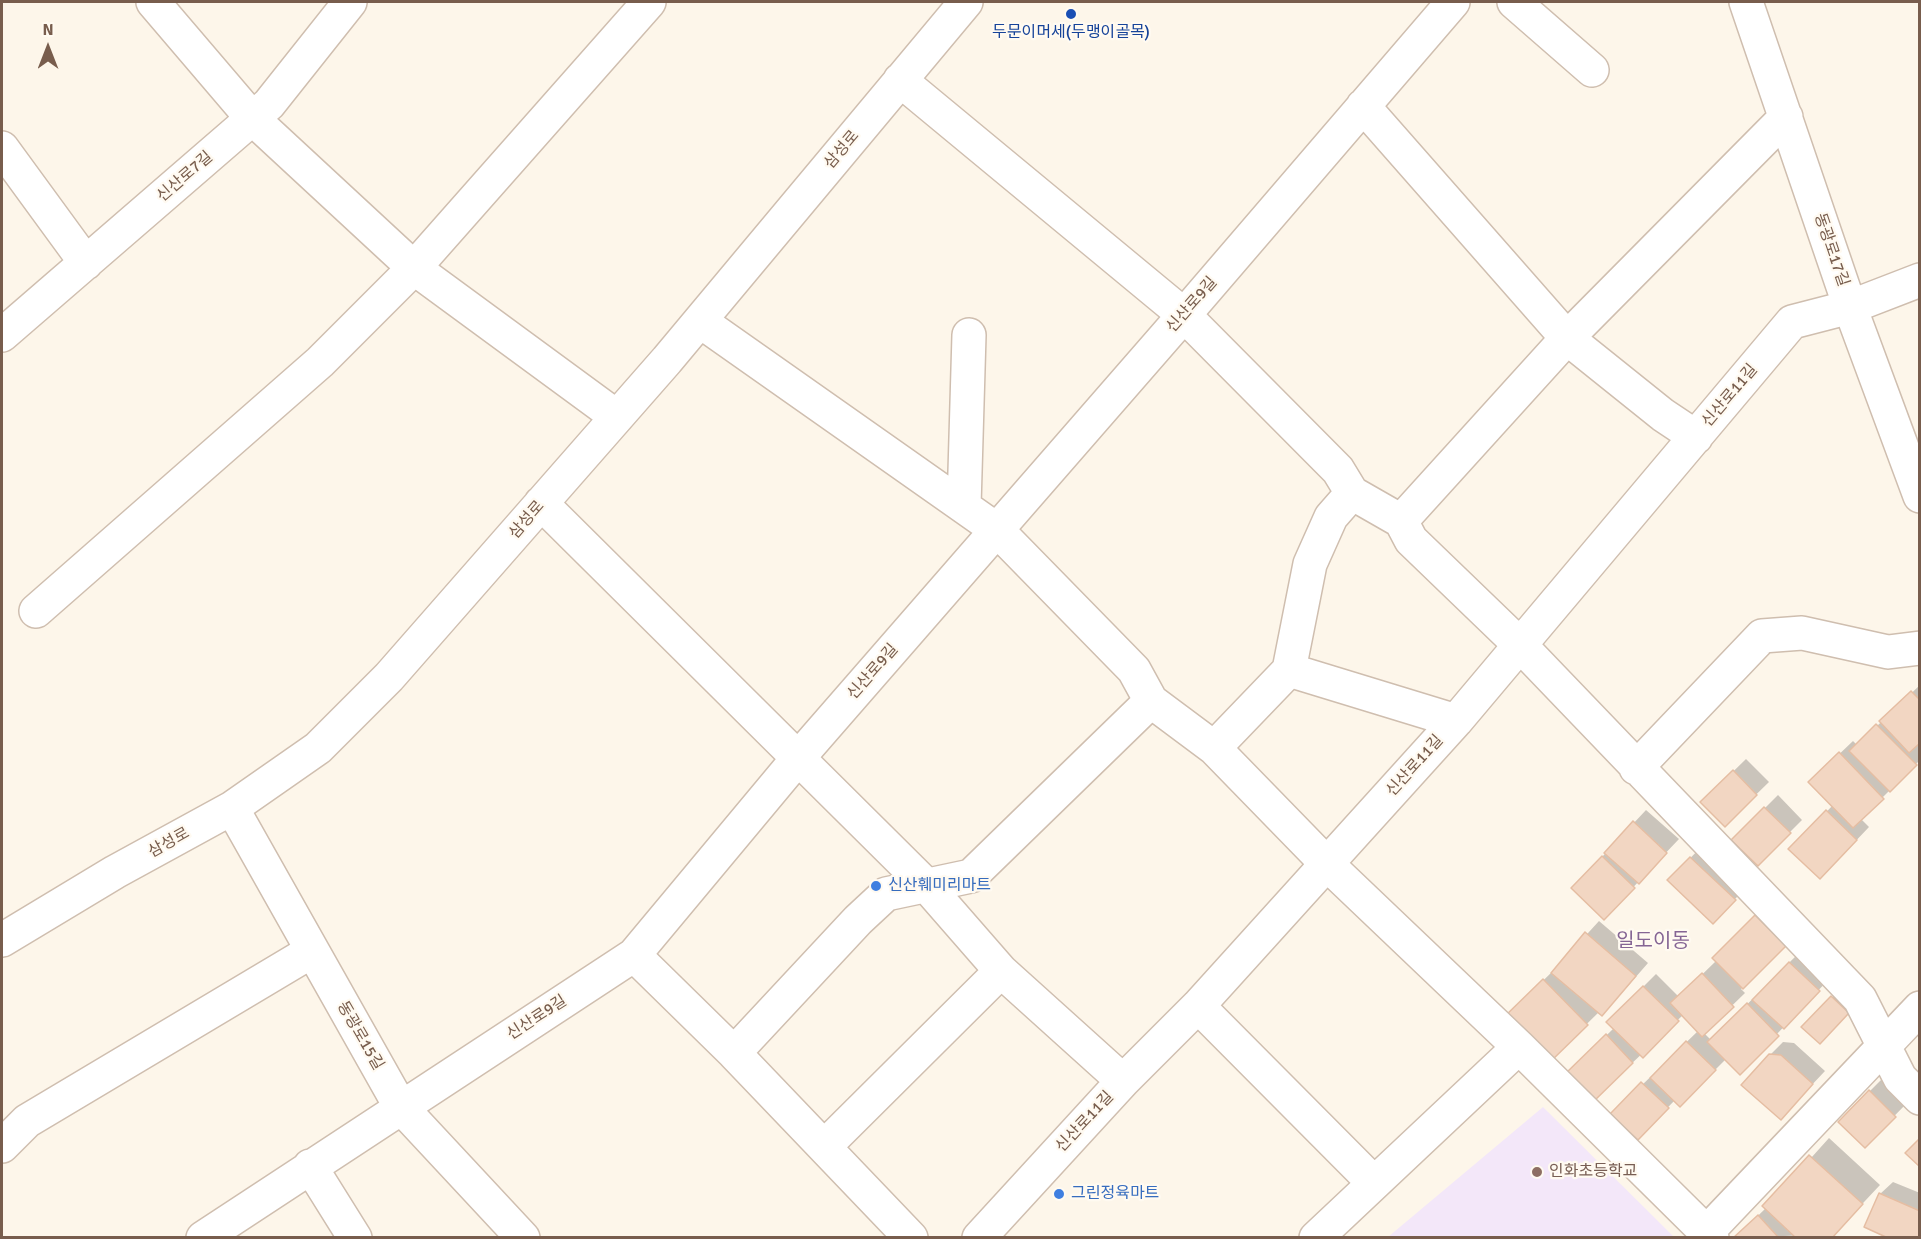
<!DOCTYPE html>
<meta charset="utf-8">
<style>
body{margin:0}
#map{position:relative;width:1921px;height:1239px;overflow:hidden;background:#fdf6ea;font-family:Signika,sans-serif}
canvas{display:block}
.frame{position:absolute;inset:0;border:3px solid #785d4d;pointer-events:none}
.north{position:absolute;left:18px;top:18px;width:60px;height:60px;-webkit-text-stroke:4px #fffaf1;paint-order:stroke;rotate:0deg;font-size:16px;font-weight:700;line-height:24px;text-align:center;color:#785d4d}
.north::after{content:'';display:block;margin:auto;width:21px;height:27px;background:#785d4d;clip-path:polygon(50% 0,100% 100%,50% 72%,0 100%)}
</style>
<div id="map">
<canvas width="1921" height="1239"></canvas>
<div class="frame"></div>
<div class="north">N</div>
</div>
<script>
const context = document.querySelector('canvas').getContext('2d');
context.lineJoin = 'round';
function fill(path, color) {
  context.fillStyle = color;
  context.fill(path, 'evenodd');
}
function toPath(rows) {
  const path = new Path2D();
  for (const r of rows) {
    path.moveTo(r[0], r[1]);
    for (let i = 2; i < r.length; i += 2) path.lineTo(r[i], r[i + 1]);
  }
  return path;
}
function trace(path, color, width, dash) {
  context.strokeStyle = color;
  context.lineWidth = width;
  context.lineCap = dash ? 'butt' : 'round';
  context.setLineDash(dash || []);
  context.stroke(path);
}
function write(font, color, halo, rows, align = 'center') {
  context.font = font + ' Signika,"Noto Sans KR",sans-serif';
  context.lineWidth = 4.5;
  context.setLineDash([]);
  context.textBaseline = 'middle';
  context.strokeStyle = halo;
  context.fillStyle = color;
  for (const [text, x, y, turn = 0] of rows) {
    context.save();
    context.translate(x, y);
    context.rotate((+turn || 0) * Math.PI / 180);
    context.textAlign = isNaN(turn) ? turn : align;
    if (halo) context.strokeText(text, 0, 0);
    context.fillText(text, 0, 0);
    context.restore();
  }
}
const education = toPath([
 [1543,1107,1674,1237,1388,1237]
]);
const shadow = toPath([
 [1920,685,1920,760,1861,819,1869,827,1833,865,1791,849,1833,805,1810,782,1853,741,1857,745],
 [1746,759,1769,782,1725,825,1702,802],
 [1778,795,1802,820,1758,864,1733,840],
 [1646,810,1679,839,1604,918,1573,888],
 [1703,845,1747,887,1713,921,1669,880],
 [1768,903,1798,932,1741,989,1745,993,1704,1033,1711,1040,1802,950,1831,977,1740,1073,1726,1059,1680,1105,1675,1100,1638,1138,1612,1114,1698,1031,1683,1015,1592,1101,1566,1075,1614,1028,1608,1022,1656,974,1679,997,1716,961,1714,958],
 [1599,921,1648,963,1614,1002,1599,1012,1547,1063,1504,1019,1557,967],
 [1838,991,1854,1006,1820,1042,1804,1027],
 [1783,1042,1794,1043,1825,1071,1793,1105,1770,1055],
 [1882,1079,1907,1103,1865,1146,1840,1121],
 [1829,1138,1880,1185,1834,1234,1735,1238,1766,1208],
 [1893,1182,1920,1193,1920,1238,1880,1194]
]);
const building = toPath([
 [1911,691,1920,700,1920,743,1909,753,1879,721,1911,691],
 [1876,724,1917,765,1890,792,1849,751,1876,724],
 [1839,752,1884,799,1853,828,1808,782,1839,752],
 [1733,770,1757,795,1725,827,1700,802,1733,770],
 [1764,807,1791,833,1758,866,1731,840,1764,807],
 [1826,810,1857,840,1820,879,1788,849,1826,810],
 [1633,821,1667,853,1639,884,1604,853,1633,821],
 [1602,856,1635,888,1604,920,1571,888,1602,856],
 [1690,857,1736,900,1713,924,1667,880,1690,857],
 [1755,915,1786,946,1743,989,1712,958,1755,915],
 [1585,932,1636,976,1602,1016,1551,973,1585,932],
 [1789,962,1820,991,1784,1029,1752,1000,1789,962],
 [1702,973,1734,1007,1702,1037,1670,1003,1702,973],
 [1543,979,1588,1025,1547,1065,1502,1019,1543,979],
 [1643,986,1679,1021,1643,1058,1606,1022,1643,986],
 [1831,996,1849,1013,1820,1044,1801,1027,1831,996],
 [1747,1003,1779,1036,1740,1075,1707,1042,1747,1003],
 [1606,1034,1633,1063,1592,1103,1564,1075,1606,1034],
 [1686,1041,1716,1070,1680,1107,1650,1078,1686,1041],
 [1769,1054,1781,1055,1813,1084,1781,1120,1741,1085,1769,1054],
 [1641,1082,1669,1108,1638,1140,1610,1114,1641,1082],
 [1869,1090,1896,1117,1865,1148,1838,1122,1869,1090],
 [1920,1138,1920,1167,1905,1153,1920,1138],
 [1809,1155,1863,1204,1832,1238,1796,1238,1762,1206,1809,1155],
 [1879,1193,1920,1211,1920,1238,1888,1238,1864,1227,1879,1193],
 [1758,1215,1779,1238,1733,1238,1758,1215]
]);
const minor = toPath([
 [153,2,252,118,414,268,617,417],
 [1514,2,1592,70],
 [1746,2,1850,307,1920,496],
 [900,80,1184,315,1338,470,1352,493,1401,521,1411,540,1521,646,1860,999,1900,1078,1920,1098],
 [1363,106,1567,338,1663,415,1696,437],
 [2,148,86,263],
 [700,321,997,530,1134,670,1151,701,1214,748,1327,864,1519,1047,1712,1238],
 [2,335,269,104,350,2],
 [541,503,926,885,1001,971,1123,1081],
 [964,506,969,335],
 [1401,521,1567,338,1786,117],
 [36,611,320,362,414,268,649,2],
 [1289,670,1456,721],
 [1214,748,1289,670,1310,564,1331,517,1352,493],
 [1636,768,1762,636,1802,633,1888,652,1920,648],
 [232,808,400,1106,523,1238],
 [2,940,115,872,232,808,318,748,389,677,667,360,966,2],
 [634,955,734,1053,911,1238],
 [1198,1006,1374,1183],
 [734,1053,858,920,886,894,971,876,1151,701],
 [2,1146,27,1121,312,951],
 [825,1146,1001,971],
 [310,1166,355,1238],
 [1707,1232,1920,1008],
 [203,1238,634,955,799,757,1191,307,1453,2],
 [979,1238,1123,1081,1198,1006,1456,721,1792,322,1850,307,1920,280],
 [1316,1238,1519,1047]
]);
const markers = [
 [1071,14,6,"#1a4fb4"],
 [876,886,6,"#3f7fe0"],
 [1537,1172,6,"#8d6e63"],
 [1059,1194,6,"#3f7fe0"]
];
const transitNames = [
 ["두문이머세(두맹이골목)",1071,33]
];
const streetNames = [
 ["삼성로",842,150,-50],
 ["신산로7길",185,177,-41],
 ["동광로17길",1831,250,71],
 ["신산로9길",1192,305,-49],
 ["신산로11길",1730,396,-50],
 ["삼성로",527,520,-49],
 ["신산로9길",873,672,-49],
 ["신산로11길",1415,766,-48],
 ["삼성로",169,843,-29],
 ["신산로9길",537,1018,-33],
 ["동광로15길",360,1036,60],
 ["신산로11길",1085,1122,-47]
];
const shopNames = [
 ["신산훼미리마트",888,886],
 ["그린정육마트",1071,1194]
];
const educationNames = [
 ["인화초등학교",1549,1172]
];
const quarterNames = [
 ["일도이동",1653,942]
];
fill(education, '#f3e7f9');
fill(shadow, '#0003');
fill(building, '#f2d6c2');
trace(building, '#e5bda2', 1.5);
trace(minor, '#cfbeaf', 36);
trace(minor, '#fff', 33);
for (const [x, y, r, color] of markers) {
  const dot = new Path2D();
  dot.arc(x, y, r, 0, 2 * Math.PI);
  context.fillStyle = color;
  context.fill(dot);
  trace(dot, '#fffaf1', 2);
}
write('16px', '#164399', '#fffaf1', transitNames);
write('16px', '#785d4d', '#fffaf1', streetNames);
write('16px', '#366cbe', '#fffaf1', shopNames, 'left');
write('16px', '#785e54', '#fffaf1', educationNames, 'left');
write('20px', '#856594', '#fffaf1', quarterNames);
</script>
